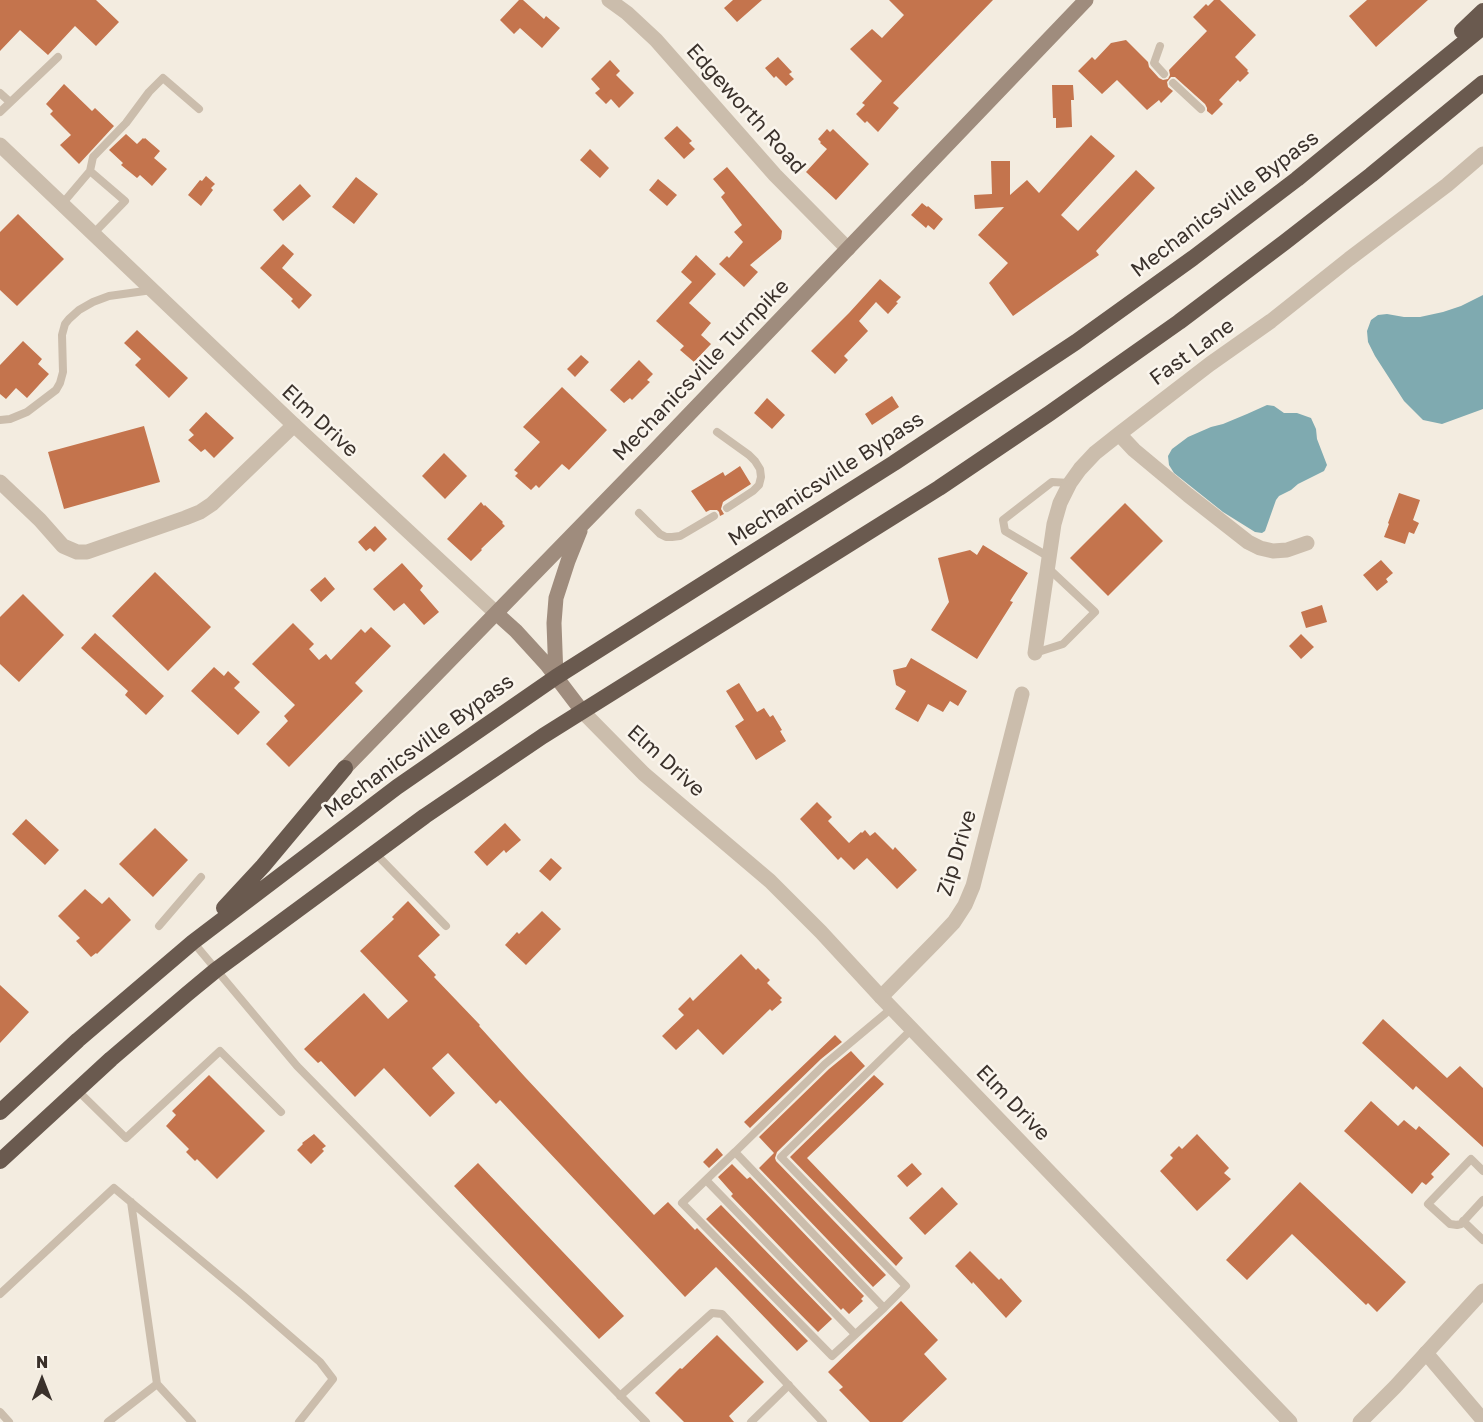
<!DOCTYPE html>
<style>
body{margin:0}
#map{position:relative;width:1483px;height:1422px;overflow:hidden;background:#f3ece0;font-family:"Golos Text",sans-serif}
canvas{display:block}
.north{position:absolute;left:12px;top:1350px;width:60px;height:60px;-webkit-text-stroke:4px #faf5ed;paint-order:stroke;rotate:0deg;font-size:16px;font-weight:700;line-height:24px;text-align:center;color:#3a312b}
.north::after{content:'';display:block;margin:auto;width:21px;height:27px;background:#3a312b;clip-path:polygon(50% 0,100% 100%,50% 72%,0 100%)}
</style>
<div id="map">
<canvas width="1483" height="1422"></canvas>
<div class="north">N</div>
</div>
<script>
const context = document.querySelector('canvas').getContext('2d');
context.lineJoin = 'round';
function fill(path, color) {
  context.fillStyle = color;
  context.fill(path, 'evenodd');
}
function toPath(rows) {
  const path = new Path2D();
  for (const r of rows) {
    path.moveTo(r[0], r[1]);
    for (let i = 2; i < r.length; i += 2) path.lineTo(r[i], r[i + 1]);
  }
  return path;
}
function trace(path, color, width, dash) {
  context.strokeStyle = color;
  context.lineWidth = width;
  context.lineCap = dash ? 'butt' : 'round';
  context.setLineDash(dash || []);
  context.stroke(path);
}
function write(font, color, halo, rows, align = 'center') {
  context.font = font + ' "Golos Text",sans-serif';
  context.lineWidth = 5;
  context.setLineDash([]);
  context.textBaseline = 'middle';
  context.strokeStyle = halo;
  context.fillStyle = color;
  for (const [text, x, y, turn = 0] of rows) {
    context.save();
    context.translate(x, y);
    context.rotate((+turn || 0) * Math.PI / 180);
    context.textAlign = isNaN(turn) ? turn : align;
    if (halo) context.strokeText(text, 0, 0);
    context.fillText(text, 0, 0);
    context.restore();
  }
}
const water = toPath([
 [1483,295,1483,409,1442,424,1423,420,1404,401,1375,356,1368,342,1367,331,1371,320,1378,315,1387,314,1404,317,1420,317,1443,312,1461,306],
 [1267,405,1274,406,1284,413,1297,413,1311,418,1316,429,1317,439,1327,465,1324,471,1298,484,1291,490,1279,496,1276,500,1265,531,1262,533,1255,532,1223,512,1174,473,1169,465,1168,456,1172,449,1188,437,1211,427,1223,424,1247,414]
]);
const building = toPath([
 [0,0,96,0,119,22,96,46,75,26,48,55,20,30,0,51],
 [519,0,523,0,544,19,546,16,560,28,542,48,520,28,514,34,500,20],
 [733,0,762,0,737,22,724,8],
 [889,0,993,0,893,103,899,108,878,132,867,121,865,123,856,114,865,105,862,103,882,81,850,49,872,29,882,38,904,15],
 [1214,0,1220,0,1256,35,1235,57,1248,70,1247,71,1249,73,1240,82,1238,80,1219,100,1223,104,1212,115,1207,111,1207,108,1205,104,1175,77,1171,77,1167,82,1168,87,1173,91,1161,103,1159,100,1147,110,1117,80,1102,94,1078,71,1092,57,1095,60,1111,43,1126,40,1148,62,1149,67,1159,78,1163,80,1168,79,1170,75,1169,70,1207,31,1193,17,1206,4,1208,6],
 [1367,0,1428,0,1376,47,1349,16],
 [778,57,792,72,789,74,794,79,786,86,776,76,774,78,765,68],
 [610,60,620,71,616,75,634,93,619,108,611,99,606,104,595,93,600,89,591,79],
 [64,84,92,111,95,108,114,126,79,164,60,145,71,135,50,114,53,111,46,104],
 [1052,85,1073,85,1074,100,1071,100,1072,127,1056,128,1056,118,1053,118],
 [677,126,692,141,689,143,695,149,684,159,664,138],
 [827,129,830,132,833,129,869,164,836,200,806,172,827,149,820,143,821,142,818,139],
 [126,134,137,144,143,138,144,139,145,138,160,151,154,158,167,169,152,186,140,175,137,178,121,165,123,163,109,150],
 [1091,135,1115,156,1061,215,1078,231,1136,170,1155,188,1096,251,1099,255,1013,316,989,283,1008,263,978,235,1004,207,975,209,974,195,992,194,991,161,1010,161,1010,195,1027,180,1039,193],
 [590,149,609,168,600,178,580,160],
 [727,167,782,231,781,239,750,265,758,272,744,287,719,264,727,256,729,258,743,242,734,232,742,225,721,197,725,193,713,179],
 [206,176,215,184,211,188,213,190,201,206,188,195,200,180,202,181],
 [356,177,378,194,354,224,332,207],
 [658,179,677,195,667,206,649,190],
 [300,184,311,196,283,221,273,210],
 [922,203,927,207,928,206,943,219,934,230,928,225,926,228,911,215],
 [18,214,64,259,17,306,0,290,0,232],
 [283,244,294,254,282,268,312,295,299,309,291,301,293,299,260,268],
 [696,255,716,274,689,303,711,323,701,335,711,344,694,362,680,350,684,346,656,321,692,282,681,272],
 [880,279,901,297,896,302,898,303,888,314,876,302,859,321,868,331,844,356,848,360,835,374,811,351,849,313],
 [137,330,188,378,169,398,135,365,141,359,124,343],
 [23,341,42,359,38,364,49,374,27,398,16,388,6,399,0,394,0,365],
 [581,355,589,362,575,377,567,369],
 [639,360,653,374,647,380,650,382,632,400,630,398,624,403,610,390],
 [562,387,607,430,569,470,562,464,539,488,536,485,531,490,515,476,518,473,514,470,540,442,523,427],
 [892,396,899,407,872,425,865,414],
 [767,398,785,415,772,429,754,413],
 [206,412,234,438,214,458,205,449,201,452,188,440,194,435,189,430],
 [144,426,160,482,64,509,48,452],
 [444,453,467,476,445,499,422,476],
 [740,466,751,484,723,502,721,509,724,514,720,516,719,512,717,510,710,510,706,512,691,491,723,472,725,476],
 [1399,493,1420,500,1413,520,1419,523,1414,534,1409,532,1405,544,1384,537,1389,524,1388,523],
 [481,502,484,506,485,505,503,522,502,523,505,526,481,549,482,550,471,561,447,539],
 [1125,503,1163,541,1108,596,1070,558],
 [375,526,387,539,374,552,370,548,366,551,358,542],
 [983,545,1028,573,1010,601,1013,602,977,659,931,630,949,602,938,558,970,550,977,555],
 [1381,560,1393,573,1386,579,1388,582,1377,591,1363,575],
 [402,563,423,586,420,590,439,612,424,625,404,603,394,611,373,589],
 [155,572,211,627,168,671,112,616],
 [325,577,335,589,321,602,310,590],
 [23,594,64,635,19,682,0,664,0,617],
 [1322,605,1327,622,1306,628,1301,612],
 [293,623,314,644,309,649,319,660,326,654,331,660,361,629,365,633,371,627,391,646,355,683,363,691,289,767,266,744,288,721,284,716,295,705,252,664],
 [95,633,164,696,146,715,125,695,128,691,81,648],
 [1301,634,1314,647,1301,659,1289,646],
 [911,658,967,691,958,706,950,701,943,712,928,704,918,722,895,709,906,691,896,685,893,670,906,667],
 [214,667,224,676,228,671,240,682,234,688,260,712,238,735,191,691],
 [739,683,757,712,764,708,770,717,773,715,782,730,780,731,786,741,756,760,735,726,744,720,726,691],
 [817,802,832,817,828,821,849,843,861,832,862,833,865,830,870,836,875,832,893,850,895,847,917,870,897,889,867,858,854,870,841,857,838,860,800,819],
 [26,819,59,850,45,865,12,834],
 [505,823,521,840,506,853,504,850,487,866,474,852],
 [155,828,188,860,153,897,119,864],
 [551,858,562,868,550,881,539,871],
 [85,889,102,904,109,897,131,920,97,954,96,953,91,957,76,941,80,938,58,916],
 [408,901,440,935,418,956,436,975,434,977,480,1025,479,1026,525,1077,654,1215,668,1202,695,1230,697,1228,808,1341,797,1351,716,1267,685,1297,500,1100,496,1104,448,1053,432,1068,455,1093,430,1117,384,1068,355,1097,321,1061,318,1063,304,1049,364,993,388,1019,408,1001,360,951,394,919,392,917],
 [542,911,561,929,526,965,505,945,517,932,519,934],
 [741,954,756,970,758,968,770,980,767,983,782,998,780,1000,782,1002,772,1011,770,1009,723,1055,698,1029,676,1050,662,1036,684,1015,678,1009,690,997,693,1001],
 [0,985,29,1012,0,1043],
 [1383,1019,1447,1078,1460,1066,1483,1088,1483,1147,1416,1086,1413,1090,1362,1043],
 [835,1035,842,1042,821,1059,750,1128,744,1122],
 [851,1051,865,1066,777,1152,775,1158,776,1161,886,1275,873,1287,759,1168,774,1153,759,1137,829,1069],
 [209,1075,265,1131,217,1179,197,1159,195,1161,186,1152,189,1149,166,1126,176,1115,172,1111],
 [874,1075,884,1084,807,1158,903,1258,896,1266,790,1157],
 [1371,1101,1398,1126,1404,1120,1416,1130,1419,1126,1450,1154,1431,1174,1434,1177,1426,1185,1422,1182,1412,1194,1344,1131],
 [314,1134,326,1146,322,1149,324,1151,311,1164,297,1150,303,1144,302,1143],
 [1197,1134,1229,1168,1224,1173,1231,1179,1197,1211,1160,1171,1173,1158,1170,1155,1179,1146,1182,1149],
 [717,1148,723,1155,709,1168,703,1162],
 [478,1163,624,1316,599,1339,454,1186],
 [912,1163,922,1174,907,1187,897,1176],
 [732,1164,747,1179,750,1177,864,1296,861,1299,863,1301,849,1314,843,1308,841,1310,731,1196,733,1194,718,1177],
 [1300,1182,1406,1282,1377,1312,1368,1303,1366,1305,1292,1234,1247,1280,1226,1260],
 [942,1187,958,1204,925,1235,909,1218],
 [721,1205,832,1319,818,1332,706,1219],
 [970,1251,999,1280,1001,1278,1022,1301,1006,1318,973,1282,972,1284,955,1266],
 [901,1301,938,1340,924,1354,947,1379,902,1422,870,1422,839,1390,843,1387,828,1372],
 [717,1335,764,1382,729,1416,734,1422,684,1422,655,1393,680,1368,682,1369]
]);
const service = toPath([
 [1160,46,1154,63,1164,74],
 [1173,83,1201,109],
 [0,93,10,102],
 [0,112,58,57],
 [90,171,93,157,126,123,149,92,163,78,199,109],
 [62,204,90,171,125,201,93,234],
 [0,420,10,419,27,412,56,390,60,383,63,372,62,335,65,324,69,319,79,310,93,302,109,296,152,290],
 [717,432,749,455,755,461,760,469,761,477,759,485,753,491,727,508],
 [639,513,660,534,666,537,672,537,680,536,714,516],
 [1049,557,1005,531,1003,520,1052,482,1070,483],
 [1035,653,1063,644,1095,612,1048,568],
 [375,853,446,926],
 [159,926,201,877],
 [193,942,297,1066,646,1422],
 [892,1008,825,1064,735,1152,884,1308,906,1286,781,1157,912,1029],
 [77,1090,126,1138,220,1051,281,1112],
 [735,1152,682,1203,832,1356,884,1308],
 [1483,1171,1471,1159,1428,1204,1450,1224,1457,1225,1461,1224,1483,1200],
 [706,1180,855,1334],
 [1463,1221,1483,1240],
 [0,1294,114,1188,245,1297,320,1362,333,1379,299,1422],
 [157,1384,192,1422],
 [620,1396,712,1313,722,1314,823,1422],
 [0,1412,9,1422],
 [108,1422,157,1384,131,1202],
 [751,1422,789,1385]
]);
const minor = toPath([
 [609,0,627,13,656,40,775,175,848,249],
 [1119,434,1134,450,1188,495,1248,542,1260,548,1273,551,1287,550,1307,543],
 [0,482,40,520,63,546,77,552,87,552,185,518,200,512,212,504,294,425],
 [1035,653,1054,524,1060,503,1070,483,1080,469,1095,453,1119,434,1210,364,1271,321,1349,259,1447,185,1483,154],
 [881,997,937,940,954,922,965,905,973,886,1022,694],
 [1426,1353,1483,1420]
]);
const tertiary = toPath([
 [0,145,294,425,496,613],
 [582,711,644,774,770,881,821,932,881,997,1290,1422],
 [1360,1422,1395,1387,1483,1291]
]);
const secondary = toPath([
 [496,613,516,631,547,665,582,711],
 [556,677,554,623,556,598,568,561,580,531],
 [345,768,652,453,1086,0]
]);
const trunk = toPath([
 [1462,31,1483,11],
 [224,908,263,866,345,768],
 [0,1112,78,1040,193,942,397,787,556,677,894,463,1076,342,1193,258,1297,179,1483,27],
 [0,1161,111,1059,187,994,216,970,425,816,543,736,939,488,1050,413,1179,322,1285,242,1371,175,1483,83]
]);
const streetNames = [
 ["Edgeworth Road",746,109,48],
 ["Mechanicsville Bypass",1225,204,-37],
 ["Fast Lane",1192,352,-36],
 ["Mechanicsville Turnpike",701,370,-46],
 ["Elm Drive",320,421,43],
 ["Mechanicsville Bypass",826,479,-33],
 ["Mechanicsville Bypass",419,746,-36],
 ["Elm Drive",666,761,42],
 ["Zip Drive",957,853,-73],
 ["Elm Drive",1013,1103,46]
];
fill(water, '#7faab0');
fill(building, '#c4744d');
trace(service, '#cbbdac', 8);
trace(minor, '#cbbdac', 15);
trace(tertiary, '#cbbdac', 15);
trace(secondary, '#9f8c7d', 15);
trace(trunk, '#6a5a4f', 16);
write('21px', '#3a312b', '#faf5ed', streetNames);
</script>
